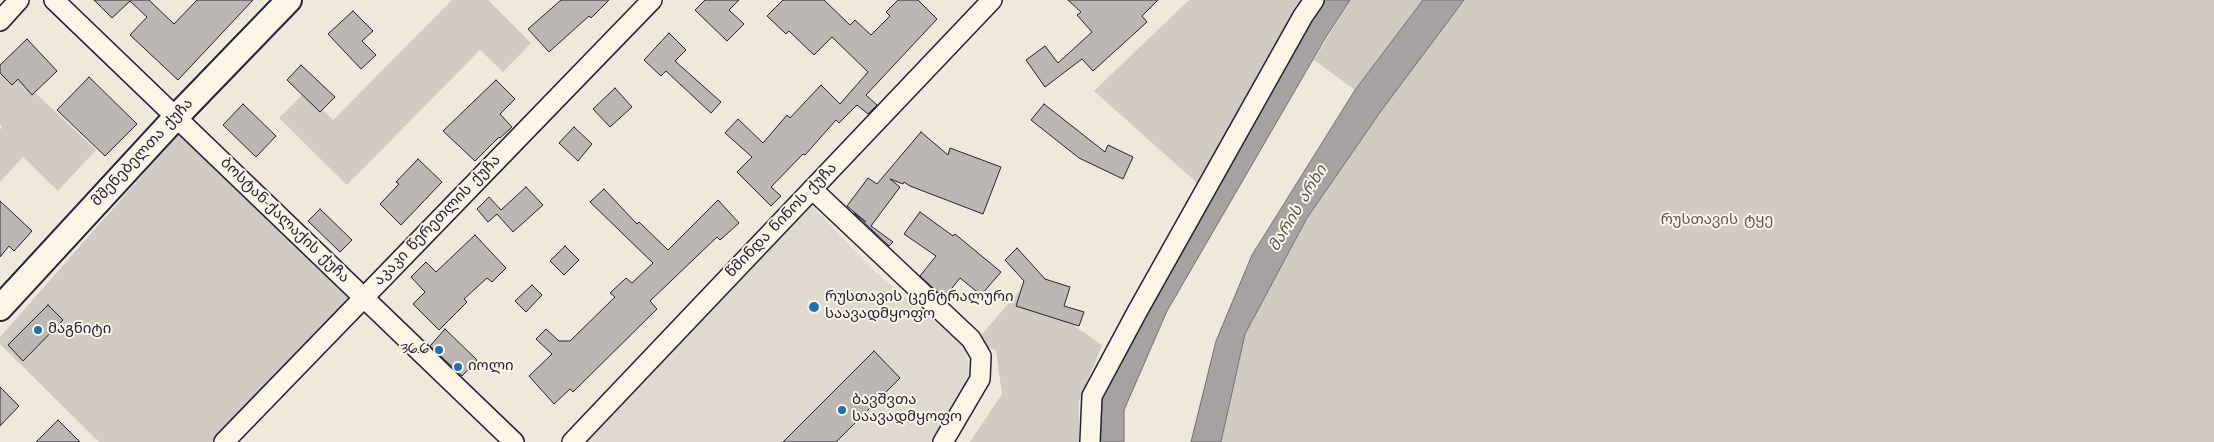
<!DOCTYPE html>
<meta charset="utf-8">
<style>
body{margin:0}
canvas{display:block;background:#efe8db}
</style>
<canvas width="2214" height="442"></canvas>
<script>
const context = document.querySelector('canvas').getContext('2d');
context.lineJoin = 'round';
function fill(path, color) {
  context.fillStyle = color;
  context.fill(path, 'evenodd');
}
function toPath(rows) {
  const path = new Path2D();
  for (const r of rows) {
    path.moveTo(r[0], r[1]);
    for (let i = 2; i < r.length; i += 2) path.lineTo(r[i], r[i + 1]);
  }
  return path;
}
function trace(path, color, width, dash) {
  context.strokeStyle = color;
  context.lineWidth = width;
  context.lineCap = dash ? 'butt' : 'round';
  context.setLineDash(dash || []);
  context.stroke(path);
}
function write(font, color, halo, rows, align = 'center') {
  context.font = font + ' "Architects Daughter","Noto Sans Georgian",sans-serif';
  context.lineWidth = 4;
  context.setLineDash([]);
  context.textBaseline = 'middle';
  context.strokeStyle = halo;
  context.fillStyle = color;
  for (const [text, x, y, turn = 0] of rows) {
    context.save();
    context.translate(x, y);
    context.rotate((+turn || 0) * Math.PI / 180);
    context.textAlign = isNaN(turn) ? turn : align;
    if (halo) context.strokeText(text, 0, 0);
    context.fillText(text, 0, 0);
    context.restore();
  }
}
const built = toPath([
 [810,203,874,271,962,343,968,360,969,381,934,442,582,442]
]);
const green = toPath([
 [452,0,488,0,531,43,503,72,480,50,347,185,279,118,305,92,333,120],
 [1189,0,1313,0,1197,183,1094,91],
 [1350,0,1424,0,1355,90,1314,60],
 [1464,0,2214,0,2214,442,1221,442,1245,334,1307,218,1381,111],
 [8,67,96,150,58,191,23,157,0,182,0,130,2,127,0,124,0,76],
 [183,129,352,297,212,442,99,442,0,344,0,337],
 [1021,289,1102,345,1079,401,1079,442,970,442,1002,394,996,351,977,340]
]);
const water = toPath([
 [1322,0,1350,0,1326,37,1167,311,1124,410,1124,442,1099,442,1100,400,1149,299,1322,0],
 [1423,0,1464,0,1381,111,1307,218,1245,334,1221,442,1191,442,1216,341,1252,255,1355,90,1423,0]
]);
const building = toPath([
 [94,0,149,0,174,24,197,0,253,0,178,80,130,35,147,17,130,1,112,18,94,0],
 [561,0,609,0,591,18,589,16,549,52,528,29,561,0],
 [705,0,739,0,729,10,744,24,727,41,695,10,705,0],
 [783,0,824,0,850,25,855,20,871,35,890,16,886,12,898,0,918,0,937,19,866,95,877,105,868,114,857,105,839,123,836,120,805,155,803,154,771,187,781,196,771,206,737,172,752,157,725,133,738,119,763,143,787,115,790,118,821,85,840,104,868,72,832,37,814,55,789,31,786,34,767,16,783,0],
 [1068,0,1158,0,1142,16,1147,22,1093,71,1082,59,1045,87,1026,60,1045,46,1058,63,1092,32,1077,15,1081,12,1068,0],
 [353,11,373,31,362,41,376,55,361,69,328,34,353,11],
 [669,33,686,50,675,61,721,102,711,113,666,71,661,76,644,60,669,33],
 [27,39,57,71,32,95,18,79,12,85,0,73,0,65,27,39],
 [301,65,335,97,320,112,287,80,301,65],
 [89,77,137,124,105,156,57,110,89,77],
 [496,80,515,99,500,114,512,127,500,138,499,137,475,161,443,131,496,80],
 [615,88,632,107,610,127,593,109,615,88],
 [243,104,276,136,256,157,223,125,243,104],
 [1044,104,1105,152,1108,145,1133,157,1123,179,1079,158,1031,120,1044,104],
 [574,127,592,144,578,161,559,143,574,127],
 [921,132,948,155,950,148,1001,167,983,214,910,186,904,182,903,184,890,179,900,187,871,226,893,242,889,246,854,213,866,222,847,206,868,178,877,184,921,132],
 [418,159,442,182,401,225,380,204,399,184,396,182,418,159],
 [526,187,543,205,513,232,497,214,488,222,477,209,489,197,501,210,526,187],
 [604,189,637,224,639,222,668,250,718,200,739,223,720,240,717,237,650,301,657,309,573,392,570,389,554,404,529,376,552,354,536,339,546,329,559,341,570,341,615,297,610,293,626,278,632,283,653,263,590,202,604,189],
 [0,201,32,231,14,251,9,246,0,257,0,201],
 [320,209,352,240,340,252,308,221,320,209],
 [920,212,953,236,955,234,1001,272,981,295,960,278,944,298,920,276,936,256,904,234,920,212],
 [475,235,506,268,492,282,487,278,464,299,467,302,439,330,413,304,425,292,411,277,426,262,436,272,475,235],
 [565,246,579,260,564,275,550,261,565,246],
 [1017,248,1045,279,1070,287,1064,306,1084,312,1079,326,1016,306,1024,281,1005,260,1017,248],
 [532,285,542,295,526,312,515,301,532,285],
 [48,305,63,320,23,361,8,345,48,305],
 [445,329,477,360,462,376,430,346,445,329],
 [874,351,900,378,836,442,783,442,874,351],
 [0,387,19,406,0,426,0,387],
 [58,420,80,442,36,442,58,420]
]);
const minor = toPath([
 [54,0,514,442],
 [0,21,19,0],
 [812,189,971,339,981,356,980,379,943,442],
 [224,442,652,0],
 [572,442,992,0],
 [1090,442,1092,396,1137,312,1303,16,1314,0]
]);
const major = toPath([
 [0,308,176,117,289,0]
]);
const markers = [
 [814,307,6,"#1f6fb2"],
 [38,330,5,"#1f6fb2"],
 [439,350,5,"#1f6fb2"],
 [458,367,5,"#1f6fb2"],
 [842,410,5,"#1f6fb2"]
];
const streetNames = [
 ["მშენებელთა ქუჩა",143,153,-47],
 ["ბოსტან-ქალაქის ქუჩა",284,221,44],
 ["აკაკი წერეთლის ქუჩა",438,221,-46],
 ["წმინდა ნინოს ქუჩა",782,221,-46]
];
const parkNames = [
 ["რუსთავის ტყე",1717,221]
];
const poiNames = [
 ["რუსთავის ცენტრალური",825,298],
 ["საავადმყოფო",825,315],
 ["მაგნიტი",48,330],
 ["36.6",429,350,"right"],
 ["იოლი",468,367],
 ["ბავშვთა",852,401],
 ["საავადმყოფო",852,418]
];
const waterNames = [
 ["მარის არხი",1299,209,-59]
];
fill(built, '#e0d9cf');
fill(green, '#d1cbc3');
fill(water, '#a6a2a2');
trace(water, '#716f79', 1);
fill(building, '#bcb7b3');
trace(building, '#22223b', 1);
trace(minor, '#22223b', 22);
trace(major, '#22223b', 28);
trace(minor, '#fcf5e5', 19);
trace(major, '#fcf5e5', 24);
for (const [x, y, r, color] of markers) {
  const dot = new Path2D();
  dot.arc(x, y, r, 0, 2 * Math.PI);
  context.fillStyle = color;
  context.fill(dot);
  trace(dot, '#fcf5e5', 2);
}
write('15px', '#22223b', '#fcf5e5', streetNames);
write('15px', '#575564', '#fcf5e5', parkNames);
write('15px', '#22223b', '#fcf5e5', poiNames, 'left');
write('italic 16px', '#575564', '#fcf5e5', waterNames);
</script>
